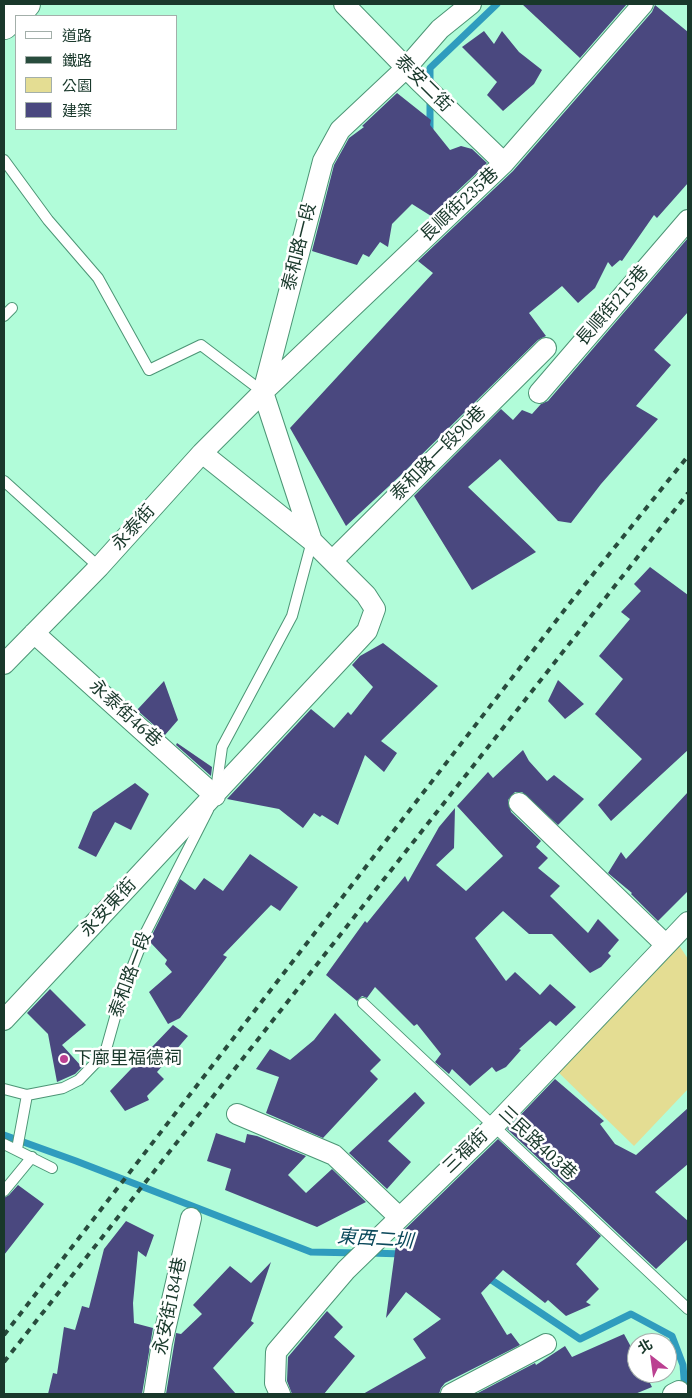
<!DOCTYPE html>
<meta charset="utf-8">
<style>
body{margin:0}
#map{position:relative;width:692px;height:1398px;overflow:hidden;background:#b1fcd9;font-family:"Source Serif 4","Noto Sans TC",serif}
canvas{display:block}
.frame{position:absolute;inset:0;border:5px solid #19382b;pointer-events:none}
.legend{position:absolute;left:15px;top:15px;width:162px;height:115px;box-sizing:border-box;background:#fff;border:1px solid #a3afaa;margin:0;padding:6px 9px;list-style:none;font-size:15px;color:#19382b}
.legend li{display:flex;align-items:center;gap:10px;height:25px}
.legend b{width:25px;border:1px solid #a3afaa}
.north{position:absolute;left:627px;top:1333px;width:50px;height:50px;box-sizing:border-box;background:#fff;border:1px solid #a3afaa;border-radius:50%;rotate:330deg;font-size:14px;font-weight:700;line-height:20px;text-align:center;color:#19382b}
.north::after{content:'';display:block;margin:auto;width:18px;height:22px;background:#bb4091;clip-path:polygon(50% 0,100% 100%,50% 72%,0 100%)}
</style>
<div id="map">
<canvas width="692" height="1398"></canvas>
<div class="frame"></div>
<ul class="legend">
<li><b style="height:6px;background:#fff"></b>道路</li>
<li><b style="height:6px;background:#284c3d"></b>鐵路</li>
<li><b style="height:14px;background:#e4dd93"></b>公園</li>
<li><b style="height:14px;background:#4a487f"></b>建築</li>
</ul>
<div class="north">北</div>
</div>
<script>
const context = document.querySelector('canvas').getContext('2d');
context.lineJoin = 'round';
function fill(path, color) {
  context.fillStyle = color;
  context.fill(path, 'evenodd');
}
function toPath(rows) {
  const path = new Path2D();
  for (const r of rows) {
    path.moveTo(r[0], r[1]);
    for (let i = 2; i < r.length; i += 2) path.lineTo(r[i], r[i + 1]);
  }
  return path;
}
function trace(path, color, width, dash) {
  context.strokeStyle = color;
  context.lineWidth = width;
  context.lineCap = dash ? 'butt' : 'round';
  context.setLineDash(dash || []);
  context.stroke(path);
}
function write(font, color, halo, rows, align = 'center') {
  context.font = font + ' "Source Serif 4","Noto Sans TC",serif';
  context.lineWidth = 5;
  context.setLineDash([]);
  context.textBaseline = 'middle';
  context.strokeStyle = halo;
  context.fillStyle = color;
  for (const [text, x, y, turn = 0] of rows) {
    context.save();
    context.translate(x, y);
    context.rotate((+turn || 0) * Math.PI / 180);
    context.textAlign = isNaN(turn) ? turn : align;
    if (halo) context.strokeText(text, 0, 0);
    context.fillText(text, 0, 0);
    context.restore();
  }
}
const green = toPath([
 [677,942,688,959,688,1089,634,1146,556,1070]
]);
const stream = toPath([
 [430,85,430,68,497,4],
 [430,98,430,128],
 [4,1135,76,1161,311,1252,359,1253],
 [369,1253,404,1254],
 [486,1278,493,1281,580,1339,631,1314,672,1336,683,1365,685,1391]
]);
const building = toPath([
 [522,4,627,4,580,58],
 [655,5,688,32,688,183,657,218,654,215,622,261,620,260,612,267,608,262,595,288,578,303,562,286,529,313,546,336,538,340,401,475,346,526,290,428,433,273,418,261,513,171,652,12],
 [484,31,494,44,502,31,519,52,542,70,534,84,503,111,487,95,497,82,462,47],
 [397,93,431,120,430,125,450,150,461,146,472,149,487,163,431,216,412,204,392,224,388,247,380,242,369,257,363,254,357,265,312,251,334,165,349,138,364,127,362,126],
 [688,238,688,312,654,350,671,365,636,406,658,419,601,484,571,523,558,521,500,459,468,487,536,552,472,590,414,496,501,409,513,420,522,410,532,414,541,404,548,401],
 [650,567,688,595,688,750,611,821,598,805,642,759,595,714,623,679,599,656,630,619,621,612,641,591,634,584],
 [383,643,438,686,381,741,397,753,384,772,365,755,338,825,322,815,320,817,314,813,303,828,279,809,227,799,311,709,334,728,348,712,351,715,373,687,352,665,360,656],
 [558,680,584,704,565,719,548,701],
 [164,681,178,720,165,735,137,710],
 [177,743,212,767,211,776,176,745],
 [523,750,529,761,547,781,554,775,584,799,558,825,522,792,515,792,508,800,511,812,541,841,536,847,548,858,538,868,560,886,550,896,588,933,598,919,619,940,608,953,611,956,601,967,590,973,552,934,529,934,503,911,475,938,506,981,515,972,540,995,550,984,576,1007,556,1026,550,1021,519,1049,521,1050,506,1067,496,1072,492,1067,470,1086,452,1069,449,1074,435,1062,441,1054,417,1024,414,1026,375,987,367,998,362,996,357,1001,326,975,365,921,367,923,405,876,408,882,439,827,455,808,454,848,436,865,466,891,503,856,457,806,488,772,493,778],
 [135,783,149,794,131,830,115,822,96,857,78,848,93,812],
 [688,792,688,891,658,921,631,894,632,893,608,873,621,852,626,859],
 [250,854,298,887,280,911,271,905,223,955,227,957,202,990,180,1018,168,1024,149,992,172,972,165,964,167,960,150,942,152,935,180,879,195,890,204,878,223,891],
 [50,989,86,1025,62,1045,82,1067,75,1074,57,1082,48,1034,27,1013],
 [335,1013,381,1060,370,1071,378,1079,323,1138,266,1113,279,1077,256,1069,270,1049,290,1060,314,1040],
 [173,1025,188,1036,157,1072,164,1079,147,1096,149,1100,125,1111,110,1091],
 [555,1079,604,1121,600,1124,615,1144,636,1155,688,1108,688,1164,655,1192,688,1221,688,1239,656,1269,507,1129],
 [415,1092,425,1103,388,1141,411,1162,387,1189,349,1153],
 [216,1133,245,1143,247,1134,257,1136,306,1156,288,1175,306,1193,332,1169,366,1202,317,1227,225,1190,231,1169,207,1161],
 [498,1139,601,1236,576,1264,599,1289,586,1302,591,1305,566,1316,548,1300,545,1303,503,1270,481,1293,507,1335,511,1333,520,1345,445,1383,441,1388,439,1394,363,1394,426,1358,413,1339,441,1319,406,1292,386,1318,397,1237],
 [18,1185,44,1204,4,1255,4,1198,9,1195],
 [126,1221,154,1235,146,1257,138,1251,133,1303,134,1323,153,1328,142,1394,48,1394,53,1373,57,1374,64,1327,75,1330,82,1306,89,1308,104,1249],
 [271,1262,251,1321,254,1323,213,1368,236,1394,166,1394,176,1333,181,1334,202,1314,193,1305,230,1266,251,1283],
 [327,1311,343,1327,334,1337,355,1356,324,1394,292,1394,287,1381,288,1357],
 [624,1334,637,1358,637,1373,645,1373,652,1387,635,1394,476,1394,535,1363,536,1365,565,1346,572,1357]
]);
const lane = toPath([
 [4,160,48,220,98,278,149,370,201,345,263,392],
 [4,316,12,308],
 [4,481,99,567],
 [216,790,222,747,292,616,312,541],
 [363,1003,688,1309],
 [4,1089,27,1095,63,1088,79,1080,105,1053,121,996,146,932,208,810],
 [4,1144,52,1168],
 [17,1149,27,1095],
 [4,1191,32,1157]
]);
const street = toPath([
 [344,4,419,81,504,163],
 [539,393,688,220],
 [312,541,263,392,323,161,340,130,406,68,440,29,471,4],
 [332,561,546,348],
 [34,633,215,796],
 [4,664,99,567,202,453,263,392,504,163,643,4],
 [519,803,666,945],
 [4,1020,367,631,375,609,366,595,312,541,202,453],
 [237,1114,334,1155,399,1217],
 [154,1394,162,1343,191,1218],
 [280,1394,275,1383,276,1352,346,1270,494,1126,688,922],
 [451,1394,546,1344],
 [673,1394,679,1391]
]);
const secondary = toPath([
 [4,25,26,4]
]);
const rail = toPath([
 [4,1335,566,608,688,456],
 [4,1362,688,493]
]);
const markers = [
 [64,1059,5,"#bb4091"]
];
const streetNames = [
 ["泰安二街",423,84,45],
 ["長順街235巷",460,205,-43],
 ["泰和路一段",300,247,-76],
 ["長順街215巷",613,306,-49],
 ["泰和路一段90巷",439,454,-45],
 ["永泰街",134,528,-48],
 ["永泰街46巷",125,714,42],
 ["永安東街",109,908,-47],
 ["泰和路一段",131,975,-70],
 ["三民路403巷",537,1144,43],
 ["三福街",466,1152,-44],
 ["永安街184巷",171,1306,-78]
];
const poiNames = [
 ["下廍里福德祠",74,1059]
];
const waterNames = [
 ["東西二圳",375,1240,4]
];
fill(green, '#e4dd93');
trace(stream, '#2f9cbe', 7);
fill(building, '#4a487f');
trace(lane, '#4c9575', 12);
trace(street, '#4c9575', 22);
trace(secondary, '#4c9575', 30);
trace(lane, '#fff', 10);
trace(street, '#fff', 20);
trace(secondary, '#fff', 28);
trace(rail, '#284c3d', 4, [6, 6]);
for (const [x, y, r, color] of markers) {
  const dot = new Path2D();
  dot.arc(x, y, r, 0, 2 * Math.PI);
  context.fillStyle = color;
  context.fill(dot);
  trace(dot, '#fff', 2);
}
write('18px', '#19382b', '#fff', streetNames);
write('18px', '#19382b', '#fff', poiNames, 'left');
write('italic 19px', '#0b495b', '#fff', waterNames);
</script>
